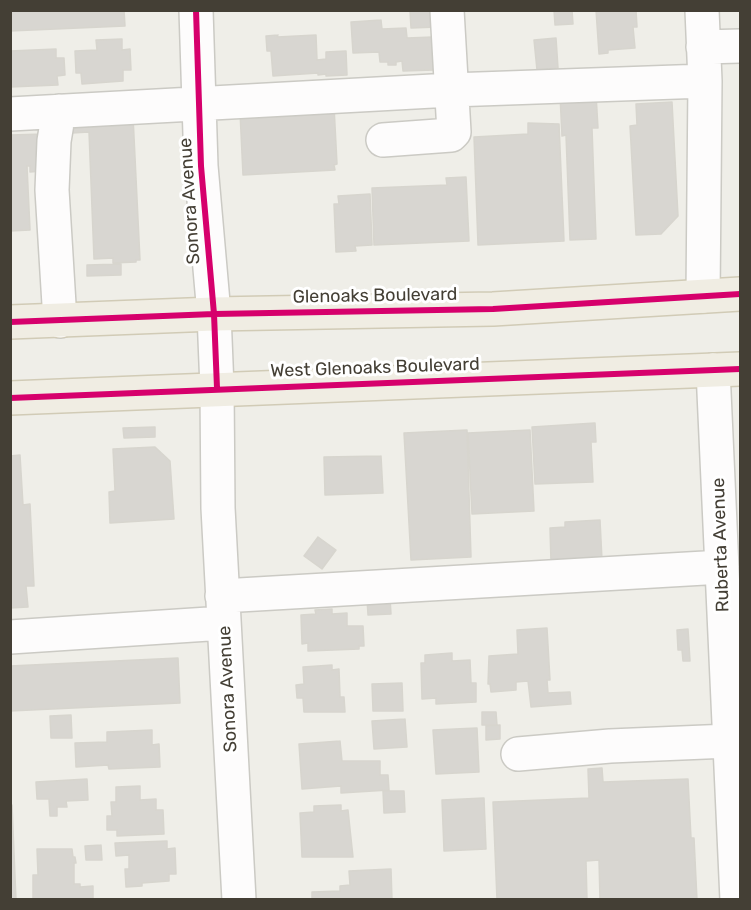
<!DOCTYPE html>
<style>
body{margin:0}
#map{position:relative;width:751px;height:910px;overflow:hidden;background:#efeee8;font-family:Rubik,sans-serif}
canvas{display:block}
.frame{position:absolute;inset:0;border:12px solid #443f35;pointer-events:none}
</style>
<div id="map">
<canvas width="751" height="910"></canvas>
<div class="frame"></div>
</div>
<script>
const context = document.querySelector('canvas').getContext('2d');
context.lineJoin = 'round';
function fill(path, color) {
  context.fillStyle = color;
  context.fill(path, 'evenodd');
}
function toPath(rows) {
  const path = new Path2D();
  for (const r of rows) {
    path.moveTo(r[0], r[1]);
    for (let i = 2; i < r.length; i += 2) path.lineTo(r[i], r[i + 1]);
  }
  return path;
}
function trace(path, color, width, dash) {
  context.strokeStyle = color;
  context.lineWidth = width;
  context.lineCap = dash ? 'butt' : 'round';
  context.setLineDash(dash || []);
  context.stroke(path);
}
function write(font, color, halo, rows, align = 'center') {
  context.font = font + ' Rubik,sans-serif';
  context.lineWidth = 6;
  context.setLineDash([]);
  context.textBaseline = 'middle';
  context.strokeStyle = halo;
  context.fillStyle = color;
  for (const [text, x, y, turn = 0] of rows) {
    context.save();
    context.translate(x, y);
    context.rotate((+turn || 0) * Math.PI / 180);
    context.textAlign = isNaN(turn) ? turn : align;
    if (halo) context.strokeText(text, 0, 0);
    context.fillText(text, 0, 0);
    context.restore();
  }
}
const building = toPath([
 [10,10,124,10,125,26,10,31,10,10],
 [410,10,436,10,437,27,411,28,410,10],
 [554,10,572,10,573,24,555,25,554,10],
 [596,10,636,10,637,27,633,27,635,48,608,50,608,53,599,54,596,10],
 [381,20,382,29,406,28,407,38,433,37,434,70,403,71,402,61,396,62,396,65,388,65,388,62,380,62,379,52,353,53,351,22,381,20],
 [278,35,277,37,316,35,317,60,326,59,326,52,346,51,347,75,326,76,326,74,318,75,318,73,273,76,271,51,267,51,266,36,278,35],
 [556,38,558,68,537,70,534,40,556,38],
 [122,39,122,50,130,49,131,70,123,70,123,81,82,84,81,73,76,73,75,51,97,50,96,40,122,39],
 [56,49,56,58,64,58,65,75,57,76,58,85,10,87,10,51,56,49],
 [596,94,598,128,592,128,596,239,570,240,566,135,562,136,560,95,596,94],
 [672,102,678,216,661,234,636,235,630,126,637,125,636,104,672,102],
 [334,106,337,164,334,165,335,170,243,175,240,112,334,106],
 [133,116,140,260,136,260,136,262,113,263,113,258,94,259,89,132,72,133,72,124,133,116],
 [528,123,559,124,564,241,478,245,474,137,528,134,528,123],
 [44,134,42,171,30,172,30,166,27,166,30,230,10,231,10,135,44,134],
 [466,177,469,241,374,245,372,188,447,185,446,178,466,177],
 [370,194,372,245,355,246,356,251,336,252,334,204,339,204,338,196,370,194],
 [121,264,121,275,87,276,87,265,121,264],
 [595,423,596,442,591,442,593,482,535,484,532,427,595,423],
 [155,427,155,437,124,438,123,428,155,427],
 [467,430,471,557,411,560,404,433,467,430],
 [530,430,534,511,472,514,468,433,530,430],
 [155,447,170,461,174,519,110,523,109,492,115,491,113,449,155,447],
 [20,455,23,505,30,504,34,586,26,586,28,607,10,608,10,456,20,455],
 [381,456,383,493,325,495,324,457,381,456],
 [600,520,602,560,551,562,550,528,565,527,565,522,600,520],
 [318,537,336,550,322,569,304,556,318,537],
 [390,598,391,614,368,615,367,599,390,598],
 [332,609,332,614,347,613,347,626,363,626,364,646,359,646,359,649,308,651,308,643,302,644,301,615,316,614,315,610,332,609],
 [547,628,550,680,547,680,548,693,570,692,571,704,531,707,528,681,516,682,516,690,491,692,490,684,488,684,489,656,518,654,517,630,547,628],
 [688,629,690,661,683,661,682,650,678,650,677,630,688,629],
 [452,653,452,661,470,660,471,683,476,683,476,702,436,704,436,698,422,699,421,663,425,663,425,655,452,653],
 [178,658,180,703,10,711,10,666,178,658],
 [332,665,332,670,339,669,340,697,344,697,345,712,304,712,303,698,297,698,296,685,304,684,303,667,332,665],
 [402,683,403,711,373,711,372,684,402,683],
 [482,712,496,712,497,725,482,725,482,712],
 [71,715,72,738,51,738,50,716,71,715],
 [405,719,407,747,374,749,372,721,405,719],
 [500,725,500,739,486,740,486,726,500,725],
 [477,728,479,772,436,774,433,730,477,728],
 [152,730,152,745,159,744,160,767,109,769,108,765,76,767,75,743,107,742,107,732,152,730],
 [340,741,342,761,380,761,380,775,388,775,389,790,341,793,341,786,302,789,299,744,340,741],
 [602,768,603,782,688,779,691,838,694,838,697,900,600,900,599,860,586,861,587,900,497,900,493,802,589,798,588,769,602,768],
 [87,779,88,800,66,801,67,807,57,807,57,816,50,816,49,799,37,799,36,782,87,779],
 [140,786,140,800,156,799,156,810,163,810,164,834,117,836,117,830,107,830,107,816,112,816,111,802,116,802,116,787,140,786],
 [383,791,404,791,405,812,384,813,383,791],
 [484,798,486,849,444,851,442,800,484,798],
 [10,805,12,805,16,900,10,900,10,805],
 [341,805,341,811,348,810,353,857,302,857,300,813,314,812,314,806,341,805],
 [167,841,167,849,175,848,176,874,169,874,169,881,142,883,142,886,126,887,125,869,129,869,129,855,116,856,115,843,167,841],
 [101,845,102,860,86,860,85,846,101,845],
 [37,849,72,849,73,857,75,857,76,863,74,863,74,884,80,884,80,887,93,886,93,900,33,900,33,875,38,875,37,849],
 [391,869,392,900,312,900,312,892,340,891,340,886,350,885,349,871,391,869]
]);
const minor = toPath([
 [196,10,201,166,214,314,217,388,218,508,239,900],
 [702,10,705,81,703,296],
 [703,47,740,46],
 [59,111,54,141,52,190,60,321],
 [10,114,451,90,705,81],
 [383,140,451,135,454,132,447,10],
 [713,370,737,900],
 [222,596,722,567],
 [10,637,224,623],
 [518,754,610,746,729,741]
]);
const major = toPath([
 [10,322,214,314,493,309,740,294],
 [10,398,740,369]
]);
const cycleway = toPath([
 [196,10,201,166,214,314,217,388],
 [10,322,214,314,493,309,740,294],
 [10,398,740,369]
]);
const streetNames = [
 ["Sonora Avenue",190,201,-94],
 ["Glenoaks Boulevard",375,296,-1],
 ["West Glenoaks Boulevard",375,368,-2],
 ["Ruberta Avenue",721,545,-92],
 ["Sonora Avenue",228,689,-93]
];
fill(building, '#d8d6d1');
trace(building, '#d7d5ce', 1.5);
trace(minor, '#cbcac4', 36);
trace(major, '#d1cbb6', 36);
trace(minor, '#fdfcfc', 33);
trace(major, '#f0ede3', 33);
trace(cycleway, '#d6006c', 6);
write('18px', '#443f35', '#fff', streetNames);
</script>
